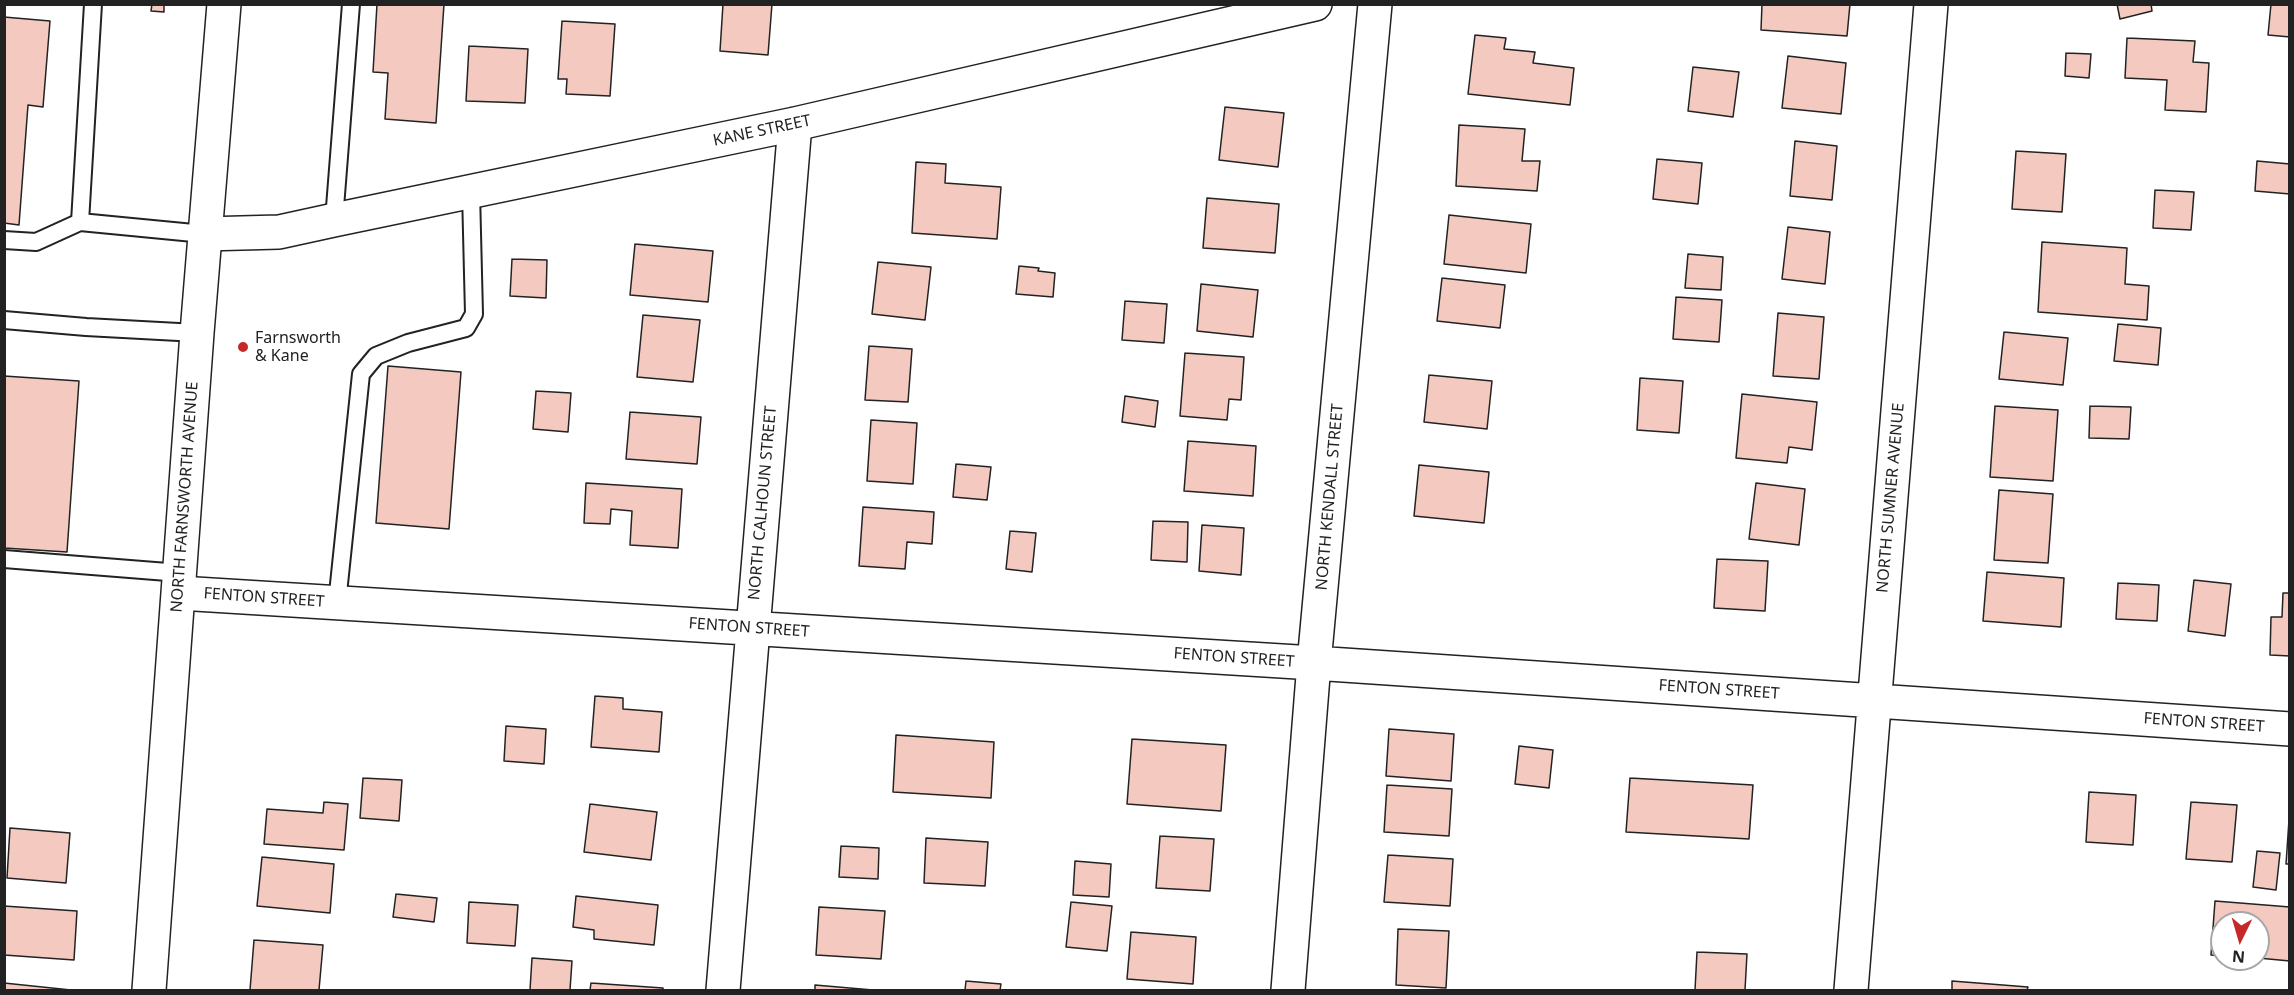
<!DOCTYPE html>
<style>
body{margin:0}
#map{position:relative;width:2294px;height:995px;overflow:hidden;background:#fff;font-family:"Noto Sans",sans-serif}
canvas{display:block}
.frame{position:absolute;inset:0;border:6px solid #222;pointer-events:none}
.north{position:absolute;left:2210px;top:911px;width:60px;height:60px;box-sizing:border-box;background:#fff;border:2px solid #a7a7a7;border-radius:50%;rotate:185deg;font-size:16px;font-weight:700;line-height:24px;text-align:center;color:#222}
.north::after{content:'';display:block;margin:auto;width:21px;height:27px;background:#c62828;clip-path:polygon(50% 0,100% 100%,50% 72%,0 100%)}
</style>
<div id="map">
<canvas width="2294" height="995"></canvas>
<div class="frame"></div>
<div class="north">N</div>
</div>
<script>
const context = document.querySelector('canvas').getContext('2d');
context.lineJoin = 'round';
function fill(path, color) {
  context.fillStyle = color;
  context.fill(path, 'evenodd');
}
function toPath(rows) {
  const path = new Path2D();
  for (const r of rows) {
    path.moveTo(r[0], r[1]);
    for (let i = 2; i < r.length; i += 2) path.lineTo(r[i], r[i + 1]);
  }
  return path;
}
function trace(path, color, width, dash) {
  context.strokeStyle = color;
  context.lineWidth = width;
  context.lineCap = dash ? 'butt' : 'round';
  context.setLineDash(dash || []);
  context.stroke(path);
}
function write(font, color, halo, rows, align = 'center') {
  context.font = font + ' "Noto Sans",sans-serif';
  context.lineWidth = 4.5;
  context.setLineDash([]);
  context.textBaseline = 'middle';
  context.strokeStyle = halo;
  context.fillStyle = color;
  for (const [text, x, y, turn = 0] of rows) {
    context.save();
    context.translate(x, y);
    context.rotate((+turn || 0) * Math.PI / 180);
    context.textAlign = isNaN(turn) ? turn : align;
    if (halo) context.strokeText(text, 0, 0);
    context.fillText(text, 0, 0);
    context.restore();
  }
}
const building = toPath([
 [152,4,164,4,164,12,151,11,152,4],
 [377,4,444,4,436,123,385,119,388,73,373,72,377,4],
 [723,4,772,4,768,55,720,51,723,4],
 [1762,4,1850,4,1847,36,1761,30,1762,4],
 [2117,4,2151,4,2152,11,2120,19,2117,4],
 [2271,4,2290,4,2290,37,2268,35,2271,4],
 [4,17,50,21,43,107,28,105,19,225,4,223,4,17],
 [562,21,615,24,610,96,566,94,567,79,558,79,562,21],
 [1475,35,1506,38,1504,49,1535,52,1533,63,1574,68,1570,105,1468,94,1475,35],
 [2127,38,2195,41,2193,62,2209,63,2206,112,2165,110,2167,80,2125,78,2127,38],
 [469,46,528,49,525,103,466,101,469,46],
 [2066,53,2091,54,2089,78,2065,76,2066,53],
 [1788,56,1846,63,1841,114,1782,108,1788,56],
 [1693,67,1739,72,1733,117,1688,111,1693,67],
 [1225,107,1284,113,1278,167,1219,160,1225,107],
 [1459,125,1525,129,1522,161,1540,161,1537,191,1456,186,1459,125],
 [1795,141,1837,146,1832,200,1790,196,1795,141],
 [2016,151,2066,154,2062,212,2012,209,2016,151],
 [1657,159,1702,163,1698,204,1653,199,1657,159],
 [2257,161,2290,164,2290,194,2255,191,2257,161],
 [916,162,946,164,945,183,1001,187,997,239,912,233,916,162],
 [2155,190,2194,192,2191,230,2153,228,2155,190],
 [1207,198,1279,204,1275,253,1203,248,1207,198],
 [1449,215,1531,224,1526,273,1444,264,1449,215],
 [1788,227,1830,232,1825,284,1782,279,1788,227],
 [2042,242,2127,248,2125,284,2149,286,2147,320,2038,312,2042,242],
 [635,244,713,251,708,302,630,295,635,244],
 [1688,254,1723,257,1721,290,1685,288,1688,254],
 [512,259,547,260,546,298,510,296,512,259],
 [878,262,931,267,925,320,872,314,878,262],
 [1019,266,1039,268,1038,271,1055,273,1053,297,1016,294,1019,266],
 [1442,278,1505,285,1500,328,1437,321,1442,278],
 [1201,284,1258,290,1253,337,1197,331,1201,284],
 [1676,297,1722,300,1719,342,1673,339,1676,297],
 [1125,301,1167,304,1164,343,1122,340,1125,301],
 [1778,313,1824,317,1819,379,1773,376,1778,313],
 [643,315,700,320,693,382,637,377,643,315],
 [2118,324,2161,328,2158,365,2114,361,2118,324],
 [2004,332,2068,338,2063,385,1999,379,2004,332],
 [869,346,912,349,908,402,865,400,869,346],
 [1185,353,1244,357,1241,400,1229,399,1227,420,1180,416,1185,353],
 [388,366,461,372,449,529,376,523,388,366],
 [1429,375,1492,381,1487,429,1424,422,1429,375],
 [4,376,79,381,67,552,4,548,4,376],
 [1640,378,1683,381,1679,433,1637,430,1640,378],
 [536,391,571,393,568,432,533,429,536,391],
 [1742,394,1817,402,1812,450,1789,447,1787,463,1736,458,1742,394],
 [1125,396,1158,401,1155,427,1122,422,1125,396],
 [1995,406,2058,410,2053,481,1990,477,1995,406],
 [2090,406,2131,407,2129,439,2089,438,2090,406],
 [630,412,701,417,697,464,626,459,630,412],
 [871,420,917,423,913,484,867,481,871,420],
 [1188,441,1256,446,1253,496,1184,491,1188,441],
 [956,464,991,467,987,500,953,497,956,464],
 [1419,465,1489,472,1484,523,1414,516,1419,465],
 [586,483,682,489,678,548,630,545,632,511,611,509,610,524,584,523,586,483],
 [1756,483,1805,489,1799,545,1749,539,1756,483],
 [1999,490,2053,494,2048,563,1994,560,1999,490],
 [863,507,934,512,932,544,907,542,905,569,859,566,863,507],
 [1153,521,1188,522,1187,562,1151,560,1153,521],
 [1202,525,1244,528,1241,575,1199,571,1202,525],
 [1010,531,1036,533,1032,572,1006,569,1010,531],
 [1717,559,1768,561,1765,611,1714,608,1717,559],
 [1987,572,2064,578,2061,627,1983,621,1987,572],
 [2194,580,2231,584,2225,636,2188,631,2194,580],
 [2118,583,2159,585,2157,621,2116,619,2118,583],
 [2283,593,2290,593,2290,656,2270,655,2271,617,2282,617,2283,593],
 [595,696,623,698,623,709,662,712,659,752,591,747,595,696],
 [506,726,546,729,544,764,504,761,506,726],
 [1389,729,1454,734,1451,781,1386,776,1389,729],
 [896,735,994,742,991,798,893,792,896,735],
 [1132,739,1226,745,1221,811,1127,804,1132,739],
 [1519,746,1553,750,1549,788,1515,784,1519,746],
 [363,778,402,780,399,821,360,818,363,778],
 [1630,778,1753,785,1749,839,1626,832,1630,778],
 [1387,785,1452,789,1449,836,1384,832,1387,785],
 [2089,792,2136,795,2133,845,2086,842,2089,792],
 [324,802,348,804,344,850,264,844,267,809,323,813,324,802],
 [2191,802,2237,805,2232,862,2186,859,2191,802],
 [590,804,657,812,651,860,584,852,590,804],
 [2289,820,2290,820,2290,864,2286,864,2289,820],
 [10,828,70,833,66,883,7,878,10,828],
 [1160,836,1214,839,1210,891,1156,888,1160,836],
 [926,838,988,842,985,886,924,883,926,838],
 [841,846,879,848,878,879,839,877,841,846],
 [2257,851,2280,853,2276,890,2253,887,2257,851],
 [1388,855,1453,859,1450,906,1384,902,1388,855],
 [262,857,334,864,330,913,257,906,262,857],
 [1075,861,1111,864,1109,897,1073,895,1075,861],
 [396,894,437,898,434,922,393,917,396,894],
 [576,896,658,905,654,945,594,939,594,930,573,927,576,896],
 [2215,901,2290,907,2290,961,2258,958,2258,923,2222,923,2222,956,2211,955,2215,901],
 [469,902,518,905,515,946,467,943,469,902],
 [1071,902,1112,906,1107,951,1066,947,1071,902],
 [4,906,77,911,74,960,4,955,4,906],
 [819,907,885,911,881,959,816,955,819,907],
 [1398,929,1449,931,1446,988,1396,985,1398,929],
 [1131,932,1196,937,1193,984,1127,979,1131,932],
 [254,940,323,945,319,990,250,990,254,940],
 [1697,952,1747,954,1745,990,1695,990,1697,952],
 [532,958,572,961,570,990,530,990,532,958],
 [966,981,1001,984,1000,990,965,990,966,981],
 [1952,981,2028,987,2027,990,1952,990,1952,981],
 [4,983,71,990,4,990,4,983],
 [591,983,663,988,663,990,590,990,591,983],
 [815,985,873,990,815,990,815,985]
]);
const lane = toPath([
 [93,4,80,222,204,234],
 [334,220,351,4],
 [4,240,36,242,80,222],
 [4,320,86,327,197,333],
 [4,559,180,573],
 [337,603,361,374,376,356,408,343,466,328,474,314,471,192]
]);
const street = toPath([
 [204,234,279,232,334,220,795,124,1315,4],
 [179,593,1314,663,2290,729],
 [723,990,795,124],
 [1288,990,1314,663,1375,4],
 [1851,990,1931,4]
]);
const secondary = toPath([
 [149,990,197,333,224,4]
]);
const markers = [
 [243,347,6,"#c62828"]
];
const streetNames = [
 ["KANE STREET",762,131,-12],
 ["NORTH FARNSWORTH AVENUE",185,497,-86],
 ["NORTH KENDALL STREET",1330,497,-85],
 ["NORTH SUMNER AVENUE",1891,498,-85],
 ["NORTH CALHOUN STREET",763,503,-85],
 ["FENTON STREET",264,598,4],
 ["FENTON STREET",749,628,4],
 ["FENTON STREET",1234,658,4],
 ["FENTON STREET",1719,690,4],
 ["FENTON STREET",2204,723,4]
];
const poiNames = [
 ["Farnsworth",255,338],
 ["& Kane",255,356]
];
fill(building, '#f3c9c0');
trace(building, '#222', 1.5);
trace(lane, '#222', 20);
trace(street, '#222', 36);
trace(secondary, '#222', 36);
trace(lane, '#fff', 16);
trace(street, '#fff', 33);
trace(secondary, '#fff', 33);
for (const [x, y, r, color] of markers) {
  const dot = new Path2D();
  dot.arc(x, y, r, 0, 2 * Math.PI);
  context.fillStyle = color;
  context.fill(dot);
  trace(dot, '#fff', 2);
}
write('16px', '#222', '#fff', streetNames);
write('16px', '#222', '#fff', poiNames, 'left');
</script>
